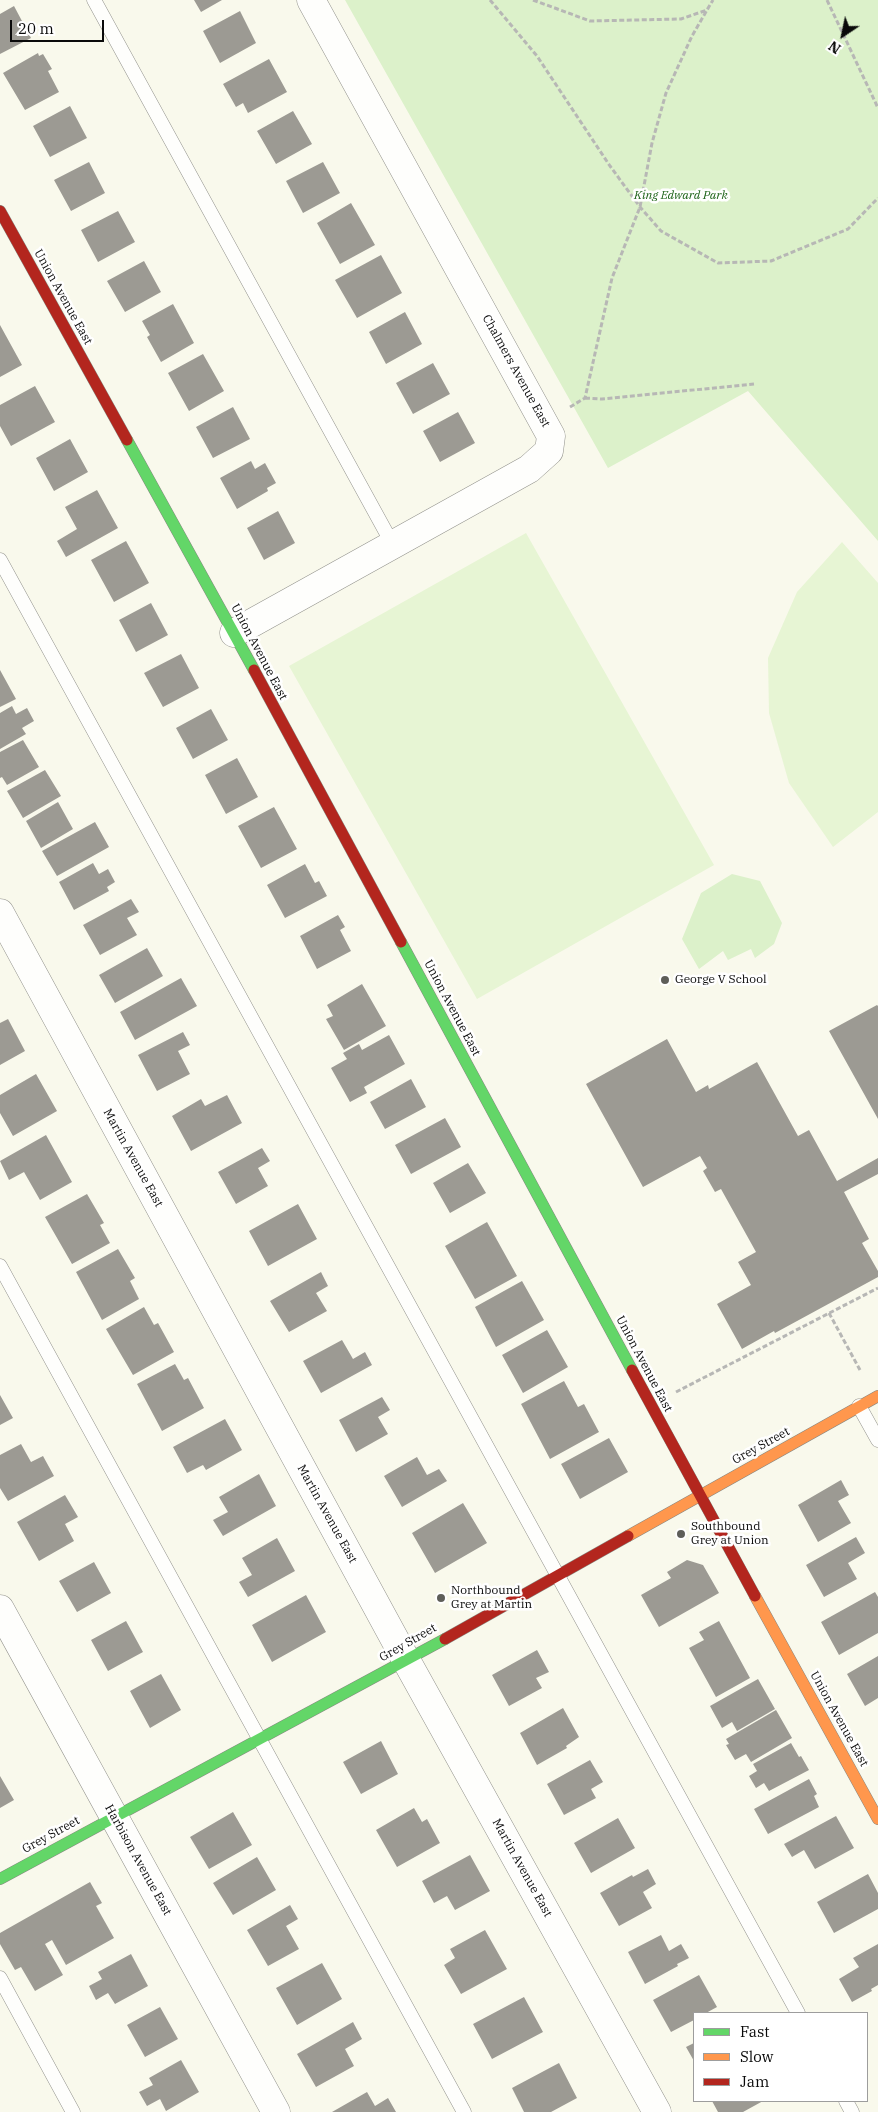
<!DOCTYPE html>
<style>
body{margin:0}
#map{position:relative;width:878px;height:2112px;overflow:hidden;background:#f9f9ec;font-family:"IBM Plex Serif",serif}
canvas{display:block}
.legend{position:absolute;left:693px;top:2012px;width:175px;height:90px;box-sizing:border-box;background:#fff;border:1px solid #9d9d9d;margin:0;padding:6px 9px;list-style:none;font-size:15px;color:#0a0a0a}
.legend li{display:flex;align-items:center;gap:10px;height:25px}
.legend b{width:25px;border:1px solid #9d9d9d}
.north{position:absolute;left:818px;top:10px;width:50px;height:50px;-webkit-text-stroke:4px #fff;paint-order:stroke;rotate:214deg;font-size:14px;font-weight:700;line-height:20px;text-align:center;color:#0a0a0a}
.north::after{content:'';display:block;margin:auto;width:18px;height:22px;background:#0a0a0a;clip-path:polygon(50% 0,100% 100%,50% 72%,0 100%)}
.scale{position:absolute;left:10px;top:20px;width:94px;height:22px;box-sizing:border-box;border:2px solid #0a0a0a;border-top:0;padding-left:6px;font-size:15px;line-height:18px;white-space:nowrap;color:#0a0a0a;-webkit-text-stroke:4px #fff;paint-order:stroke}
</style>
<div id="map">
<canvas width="878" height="2112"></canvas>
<ul class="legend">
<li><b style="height:6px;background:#63d668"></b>Fast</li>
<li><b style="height:6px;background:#ff974d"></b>Slow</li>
<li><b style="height:6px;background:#b3261e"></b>Jam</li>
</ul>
<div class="north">N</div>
<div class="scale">20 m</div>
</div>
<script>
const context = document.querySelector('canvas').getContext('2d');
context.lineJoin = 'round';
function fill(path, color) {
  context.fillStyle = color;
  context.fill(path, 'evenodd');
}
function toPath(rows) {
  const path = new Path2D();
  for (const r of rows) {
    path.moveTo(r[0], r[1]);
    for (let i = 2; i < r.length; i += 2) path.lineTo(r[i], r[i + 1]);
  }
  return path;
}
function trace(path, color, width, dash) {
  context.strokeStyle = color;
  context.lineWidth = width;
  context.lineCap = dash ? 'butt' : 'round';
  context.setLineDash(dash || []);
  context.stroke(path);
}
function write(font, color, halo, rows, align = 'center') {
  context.font = font + ' "IBM Plex Serif",serif';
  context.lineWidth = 5;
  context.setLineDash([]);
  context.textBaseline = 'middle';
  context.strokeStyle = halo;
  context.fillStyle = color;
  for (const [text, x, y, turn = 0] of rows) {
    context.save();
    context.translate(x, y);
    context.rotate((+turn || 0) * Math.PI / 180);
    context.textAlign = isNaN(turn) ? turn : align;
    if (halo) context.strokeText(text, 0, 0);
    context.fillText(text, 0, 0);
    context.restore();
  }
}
const green = toPath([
 [345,0,878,0,878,541,748,391,608,468],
 [732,874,760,881,782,923,774,944,755,958,751,949,728,960,723,951,699,969,682,939,701,893]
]);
const pitch = toPath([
 [526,533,714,865,477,999,289,666],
 [842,542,878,583,878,812,833,847,789,783,769,713,768,658,797,592]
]);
const building = toPath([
 [194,0,222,0,201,12],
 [14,6,31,38,0,54,0,14],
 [240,11,256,43,220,63,203,31],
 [38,53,39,56,43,54,52,69,48,71,59,92,25,110,3,73],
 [269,59,287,92,248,113,243,103,236,107,223,84],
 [70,106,87,138,50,157,33,126],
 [293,111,312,144,276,164,257,131],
 [89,162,105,193,71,211,54,180],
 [323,162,340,193,303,213,286,181],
 [351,203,375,245,340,264,317,223],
 [118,211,135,242,98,262,81,230],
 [381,255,402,293,357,318,335,280],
 [144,261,161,292,125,312,107,281],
 [173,304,194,343,161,362,147,337,150,335,142,321],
 [405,312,422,344,386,364,369,332],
 [0,325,22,365,0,377],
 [203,354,224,391,189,411,168,373],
 [433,363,450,394,413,414,396,383],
 [35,386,55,422,11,446,0,426,0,405],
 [233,407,250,439,213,458,196,427],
 [458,412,475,443,440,462,423,431],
 [70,439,88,472,54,491,36,458],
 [251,461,255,469,265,463,276,483,267,488,268,491,237,509,220,478],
 [97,490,118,528,66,557,57,541,77,529,65,507],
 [278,511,295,543,264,560,247,528],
 [126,541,149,583,114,602,91,560],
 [151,603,168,635,136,652,119,620],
 [181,654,199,688,163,707,144,673],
 [0,670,16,699,0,707],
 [12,706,16,714,27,708,34,721,22,728,26,734,0,749,0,713],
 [211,709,228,740,193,759,176,728],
 [23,740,39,767,7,785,2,777,0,778,0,752],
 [237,758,258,797,226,814,205,775],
 [45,770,61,796,23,818,7,791],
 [58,802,73,829,41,848,26,821],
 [274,807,297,849,261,868,238,826],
 [95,822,109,847,57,876,42,851],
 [93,863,99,874,108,869,115,882,107,887,109,891,74,910,59,882],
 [305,864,315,883,319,881,327,896,285,918,267,885],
 [131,899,139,912,127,918,137,935,100,955,83,925],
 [338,915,345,927,340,930,351,951,317,969,300,936],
 [147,948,163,976,115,1003,99,975],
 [181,978,197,1006,135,1040,120,1012],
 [362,984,386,1026,344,1050,326,1019,333,1016,327,1005],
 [877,1005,878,1006,878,1119,829,1031],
 [8,1019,25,1051,0,1065,0,1023],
 [183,1032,190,1045,178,1051,190,1074,157,1091,138,1055],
 [389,1035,405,1064,364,1087,367,1093,350,1102,331,1068,347,1059,343,1053,359,1044,362,1050],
 [667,1039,696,1092,708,1085,709,1089,757,1062,798,1136,809,1130,837,1181,878,1158,878,1174,844,1192,869,1239,862,1243,878,1271,878,1277,775,1333,774,1331,742,1349,717,1304,751,1285,738,1262,756,1252,721,1189,715,1192,703,1171,707,1168,700,1156,643,1187,586,1084],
 [36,1074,57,1111,13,1136,0,1113,0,1095],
 [411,1079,426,1107,385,1129,370,1102],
 [227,1095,242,1123,191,1151,172,1116,201,1099,205,1106],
 [445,1118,461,1147,411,1174,395,1145],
 [46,1135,72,1182,40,1200,24,1172,9,1180,0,1161],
 [262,1148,270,1161,258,1168,268,1186,236,1204,218,1172],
 [468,1163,486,1193,450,1213,433,1183],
 [87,1194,104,1223,100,1225,110,1243,72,1264,45,1217],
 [298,1204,317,1239,268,1266,249,1231],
 [487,1222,517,1276,475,1299,445,1246],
 [118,1249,135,1278,130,1281,139,1299,102,1320,76,1272],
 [321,1272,328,1286,316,1293,327,1311,289,1332,270,1301],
 [522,1281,544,1320,496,1347,475,1307],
 [144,1307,154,1325,158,1323,174,1352,133,1375,106,1329],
 [547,1330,568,1367,523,1393,502,1355],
 [342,1340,353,1359,365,1352,372,1365,321,1393,303,1361],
 [175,1364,184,1380,188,1378,204,1408,162,1431,137,1384],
 [564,1381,578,1407,584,1404,599,1432,550,1459,521,1404],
 [0,1395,13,1418,0,1425],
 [382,1397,390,1410,378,1417,388,1434,356,1452,339,1420],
 [225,1419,242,1450,206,1470,203,1465,187,1473,173,1447],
 [609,1438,628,1472,580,1499,561,1464],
 [21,1444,31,1462,43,1456,54,1476,8,1501,0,1488,0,1455],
 [417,1457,427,1475,439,1469,447,1481,402,1507,384,1476],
 [259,1474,276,1506,223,1536,213,1520,228,1512,219,1497],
 [841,1480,849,1495,838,1501,851,1523,818,1542,798,1505],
 [65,1495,78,1517,65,1524,74,1541,39,1561,17,1522],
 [463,1503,487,1543,435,1573,412,1533],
 [856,1537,865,1553,848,1563,857,1579,824,1597,806,1565],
 [277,1538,295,1571,248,1597,239,1582,252,1575,242,1558],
 [687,1560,703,1565,719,1593,659,1627,641,1595,671,1578,667,1572],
 [94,1562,111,1593,77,1612,59,1581],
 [875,1592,878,1597,878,1633,839,1655,821,1622],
 [306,1595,326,1632,272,1662,252,1625],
 [126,1621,143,1652,108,1671,91,1640],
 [719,1621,750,1678,716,1697,689,1648,704,1640,699,1632],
 [537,1650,549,1672,536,1678,542,1688,509,1706,492,1675],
 [878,1656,878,1698,865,1706,847,1674],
 [161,1674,181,1710,150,1728,130,1691],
 [758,1679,775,1709,737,1731,732,1722,722,1728,710,1706],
 [563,1708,579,1737,566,1746,567,1748,537,1765,520,1733],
 [776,1710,792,1738,751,1762,746,1754,735,1760,726,1745,729,1744,726,1739],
 [381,1741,398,1774,361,1794,343,1762],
 [791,1743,799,1757,801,1756,809,1770,769,1791,764,1783,756,1788,749,1776,757,1771,753,1764],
 [590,1760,603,1782,591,1789,596,1798,564,1815,547,1784],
 [0,1776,14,1800,0,1808],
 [809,1779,817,1794,814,1796,819,1807,768,1834,754,1809],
 [414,1808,422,1822,427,1819,440,1843,397,1867,376,1830],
 [233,1812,252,1845,209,1869,190,1837],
 [836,1816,854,1848,815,1869,804,1850,792,1857,784,1844],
 [618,1818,635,1848,591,1873,574,1843],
 [470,1855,490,1891,455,1910,447,1896,434,1903,422,1881],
 [257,1857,276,1890,233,1915,213,1883],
 [648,1869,656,1884,643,1892,652,1908,619,1926,600,1893,632,1875,633,1877],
 [868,1874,878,1893,878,1909,834,1933,817,1902],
 [90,1882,102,1903,96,1906,114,1938,66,1965,52,1940,45,1944,63,1975,35,1991,21,1967,15,1970,0,1944,0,1933],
 [290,1905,298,1919,286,1926,299,1949,268,1966,247,1930],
 [485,1930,507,1969,461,1994,444,1965,455,1958,450,1949],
 [661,1935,669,1951,681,1944,689,1958,677,1964,678,1966,645,1984,628,1952],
 [878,1944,878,1985,871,1989,872,1991,852,2002,839,1979,859,1967,853,1958],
 [131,1954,148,1986,115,2004,108,1993,96,2000,89,1986,102,1979,98,1972],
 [322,1963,342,1999,297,2025,276,1988],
 [699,1975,717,2007,706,2013,694,2013,694,2020,671,2032,653,2000],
 [524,1997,543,2032,492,2059,473,2024],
 [160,2007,178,2039,145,2057,127,2025],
 [353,2022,362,2039,345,2049,354,2066,316,2087,297,2054],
 [694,2043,694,2061,686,2047],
 [181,2060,199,2092,166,2111,160,2099,147,2106,139,2092,153,2085,149,2078],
 [559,2063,577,2098,551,2112,524,2112,512,2088],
 [367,2092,375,2106,388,2098,396,2112,332,2112],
 [712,2101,763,2101,743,2112,718,2112]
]);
const path = toPath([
 [490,0,537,56,610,166,640,207,661,231,718,263,771,261,848,229,878,198],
 [533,0,590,21,681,19,707,10,713,0],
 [827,0,878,108],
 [585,398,602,399,754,384],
 [570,407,585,398,612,278,640,207,652,143,666,93,692,36,707,10],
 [829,1313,860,1370],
 [676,1392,878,1288]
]);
const lane = toPath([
 [94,0,393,545],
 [0,560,798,2013],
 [0,1266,464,2112],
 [859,1406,878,1440],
 [0,1978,73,2112],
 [846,2101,852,2112]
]);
const street = toPath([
 [234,633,529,469,549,451,551,436,311,0],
 [0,913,406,1660,657,2112],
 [0,1609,276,2112]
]);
const fast = toPath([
 [127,440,254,670],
 [401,942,632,1370],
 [0,1879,445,1639]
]);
const slow = toPath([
 [628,1536,878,1396],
 [755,1596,878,1819]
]);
const jam = toPath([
 [0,211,127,440],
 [254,670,401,942],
 [632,1370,755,1596],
 [445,1639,628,1536]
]);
const markers = [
 [665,980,5,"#5e5e59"],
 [681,1534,5,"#5e5e59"],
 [441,1598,5,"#5e5e59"]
];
const parkNames = [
 ["King Edward Park",681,196]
];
const streetNames = [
 ["Union Avenue East",63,297,61],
 ["Chalmers Avenue East",516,371,61],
 ["Union Avenue East",259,652,62],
 ["Union Avenue East",452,1008,62],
 ["Martin Avenue East",133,1158,61],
 ["Union Avenue East",644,1364,62],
 ["Grey Street",761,1446,-29],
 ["Martin Avenue East",327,1514,61],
 ["Grey Street",408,1643,-30],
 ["Union Avenue East",839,1719,61],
 ["Grey Street",51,1835,-29],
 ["Harbison Avenue East",138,1860,61],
 ["Martin Avenue East",522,1868,61]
];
const poiNames = [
 ["George V School",675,980],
 ["Southbound",691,1527],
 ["Grey at Union",691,1541],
 ["Northbound",451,1591],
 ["Grey at Martin",451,1605]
];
fill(green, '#dcf1ca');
fill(pitch, '#e7f5d4');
fill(building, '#9c9a93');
trace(lane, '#92928c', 15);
trace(street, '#92928c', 29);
trace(fast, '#888882', 12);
trace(slow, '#888882', 12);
trace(jam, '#888882', 12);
trace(path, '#b7b7b5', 3, [5, 2.5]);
trace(lane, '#fefefc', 14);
trace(street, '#fefefc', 28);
trace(fast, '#63d668', 11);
trace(slow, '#ff974d', 11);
trace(jam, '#b3261e', 11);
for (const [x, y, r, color] of markers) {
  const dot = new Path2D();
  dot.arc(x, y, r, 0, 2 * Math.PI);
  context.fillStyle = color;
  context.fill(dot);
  trace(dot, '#fff', 2);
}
write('italic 12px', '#1d6318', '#fff', parkNames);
write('12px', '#0a0a0a', '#fff', streetNames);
write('12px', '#0a0a0a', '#fff', poiNames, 'left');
</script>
